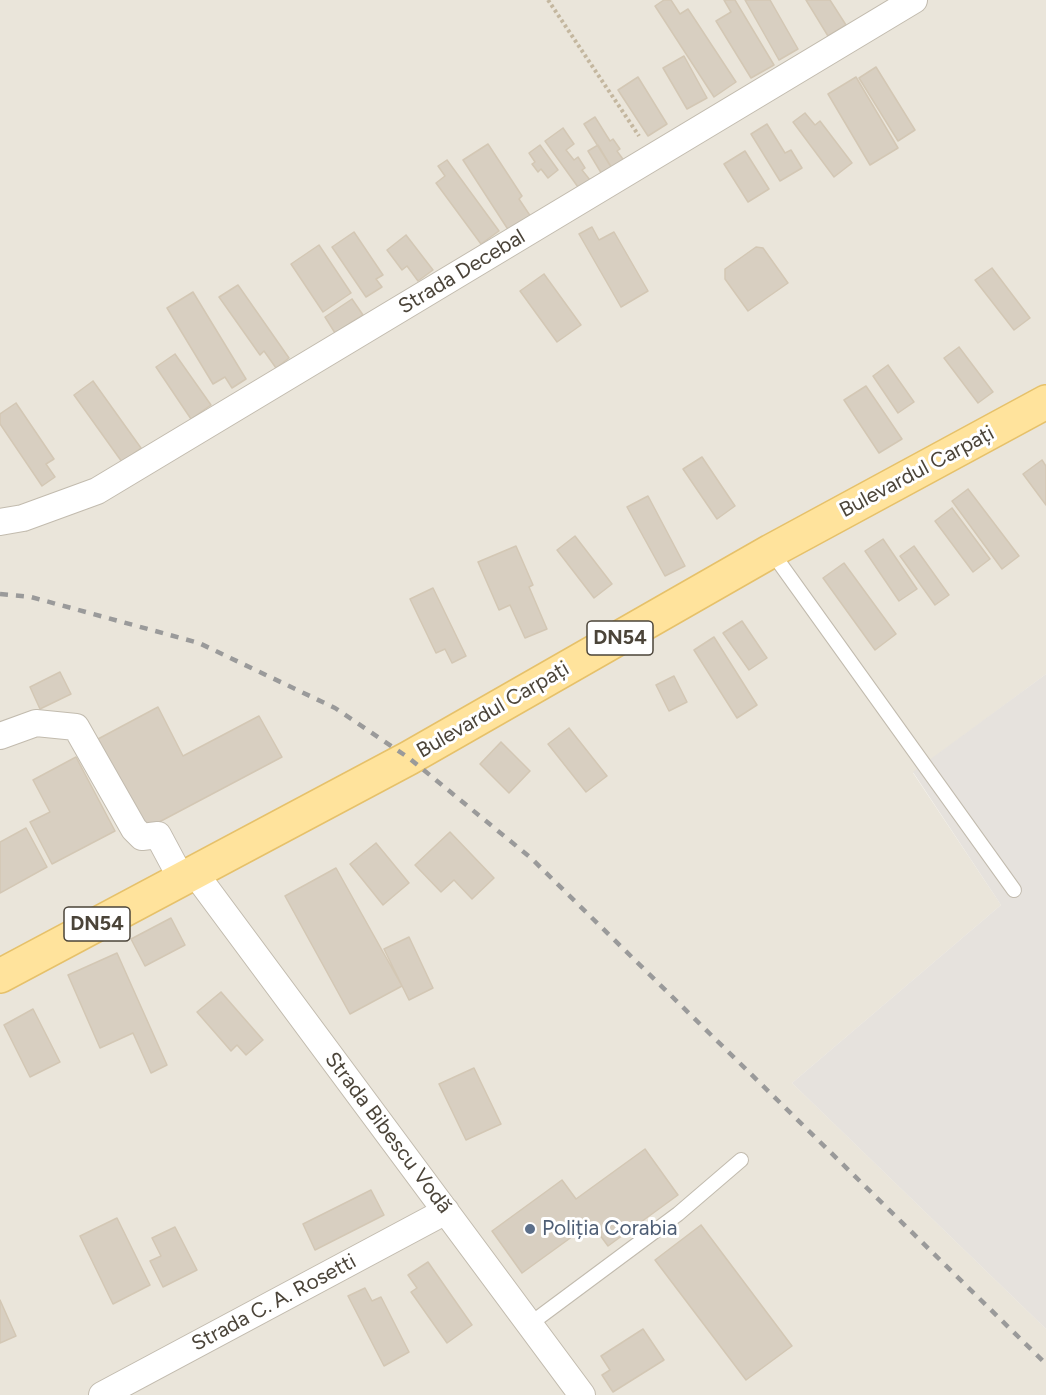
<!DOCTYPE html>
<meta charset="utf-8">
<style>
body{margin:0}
canvas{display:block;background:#f6f3ec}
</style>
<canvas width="1046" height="1395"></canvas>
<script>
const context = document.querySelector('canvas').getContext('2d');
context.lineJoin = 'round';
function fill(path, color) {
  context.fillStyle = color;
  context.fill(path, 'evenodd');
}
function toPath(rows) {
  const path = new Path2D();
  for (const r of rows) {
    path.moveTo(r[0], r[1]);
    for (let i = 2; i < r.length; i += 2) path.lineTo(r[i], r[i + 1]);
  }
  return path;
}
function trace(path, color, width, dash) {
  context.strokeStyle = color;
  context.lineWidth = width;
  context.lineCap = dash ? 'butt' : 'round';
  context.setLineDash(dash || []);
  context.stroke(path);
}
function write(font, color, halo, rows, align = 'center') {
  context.font = font + ' Figtree,sans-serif';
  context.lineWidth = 6;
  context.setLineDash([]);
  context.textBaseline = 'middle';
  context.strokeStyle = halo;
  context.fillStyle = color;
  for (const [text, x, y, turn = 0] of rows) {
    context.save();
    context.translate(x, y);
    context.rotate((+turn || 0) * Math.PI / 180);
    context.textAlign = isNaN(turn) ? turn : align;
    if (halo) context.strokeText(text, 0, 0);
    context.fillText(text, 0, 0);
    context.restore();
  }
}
const residential = toPath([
 [0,0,1046,0,1046,674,913,773,1001,905,792,1083,1046,1329,1046,1395,0,1395]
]);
const industrial = toPath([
 [1046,674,1046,1329,792,1083,1001,905,913,772]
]);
const building = toPath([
 [664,0,671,0,680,14,688,9,736,82,714,97,655,6,664,0],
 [724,0,735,0,774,65,751,78,716,21,731,12,724,0],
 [745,0,770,0,798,49,779,60,745,0],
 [806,0,830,0,846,25,828,36,806,0],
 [684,56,707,98,687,109,663,68,684,56],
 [876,67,915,130,898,141,859,78,876,67],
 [638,77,667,124,648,136,618,90,638,77],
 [856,77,898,148,870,165,828,94,856,77],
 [805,113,815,125,820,121,852,163,834,177,793,122,805,113],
 [595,117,610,141,613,139,620,149,617,151,625,162,613,170,584,124,595,117],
 [767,124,785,153,791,150,802,168,780,181,751,134,767,124],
 [563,128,574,144,566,150,574,160,578,157,585,168,582,170,590,180,578,187,545,141,563,128],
 [488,144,522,196,519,199,531,217,509,231,463,160,488,144],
 [540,145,558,170,548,178,541,169,538,172,532,164,535,162,529,153,540,145],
 [598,145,613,170,603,176,588,151,598,145],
 [745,151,769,189,748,202,724,164,745,151],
 [447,160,499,231,481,244,436,183,445,176,438,166,447,160],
 [592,227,599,240,614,232,648,291,621,307,579,234,592,227],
 [354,232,383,275,376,279,382,287,366,297,332,247,354,232],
 [406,235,433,270,418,281,407,266,402,270,387,250,406,235],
 [319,245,351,293,323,312,291,264,319,245],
 [756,247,763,248,788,283,748,311,725,279,725,269,756,247],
 [992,268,1030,318,1014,330,975,280,992,268],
 [544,274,581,325,557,342,520,291,544,274],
 [238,285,289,358,276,368,264,351,260,355,219,297,238,285],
 [193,292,246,379,232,388,225,377,213,384,167,308,193,292],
 [352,299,363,315,335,333,325,317,352,299],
 [959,347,993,392,978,403,944,358,959,347],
 [175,354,211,405,191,419,156,367,175,354],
 [888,365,914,402,898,413,873,376,888,365],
 [93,381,141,448,122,462,74,395,93,381],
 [866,386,902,439,879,453,844,400,866,386],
 [16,403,54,459,46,464,55,477,42,486,0,424,0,414,16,403],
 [702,457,735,506,717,519,683,469,702,457],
 [1042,460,1046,466,1046,505,1023,474,1042,460],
 [968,489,1019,556,1002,569,952,501,968,489],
 [648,496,685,566,665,576,627,507,648,496],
 [952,508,990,559,973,572,935,521,952,508],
 [575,536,612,584,594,598,557,550,575,536],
 [883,539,917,589,899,601,865,551,883,539],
 [516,546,533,585,529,587,547,629,525,638,510,605,499,610,478,562,516,546],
 [914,546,949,595,935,605,900,556,914,546],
 [844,563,896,634,875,650,823,578,844,563],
 [433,588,466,656,452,663,445,649,436,653,410,599,433,588],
 [742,621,767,658,749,670,723,633,742,621],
 [714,637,757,705,737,718,694,650,714,637],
 [60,672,71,694,40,709,30,687,60,672],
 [674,676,687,702,669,711,656,685,674,676],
 [158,707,183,756,259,716,282,757,146,829,98,739,158,707],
 [569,728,607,776,586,792,548,744,569,728],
 [501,742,530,771,509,793,480,764,501,742],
 [76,757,115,831,52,864,30,822,50,812,33,780,76,757],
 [26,828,47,867,0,893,0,842,26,828],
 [450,832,494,878,472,899,454,880,441,892,415,865,450,832],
 [376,843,409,883,383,905,350,864,376,843],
 [336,868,402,986,350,1014,285,896,336,868],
 [171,918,185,945,145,966,131,939,171,918],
 [409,937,433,988,409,1000,384,949,409,937],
 [117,953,167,1065,151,1073,133,1033,100,1048,68,975,117,953],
 [221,992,263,1040,246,1055,237,1045,231,1051,197,1012,221,992],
 [33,1009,60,1062,30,1077,4,1025,33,1009],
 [474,1068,501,1124,466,1140,439,1084,474,1068],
 [645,1149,678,1195,608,1246,591,1223,522,1273,492,1231,562,1180,576,1199,645,1149],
 [371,1190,384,1215,315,1250,303,1224,371,1190],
 [117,1218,150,1285,113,1304,80,1236,117,1218],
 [701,1225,792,1346,746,1380,655,1260,701,1225],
 [175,1227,197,1270,163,1287,150,1261,161,1256,152,1238,175,1227],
 [428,1262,472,1325,447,1343,411,1292,417,1288,408,1275,428,1262],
 [365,1288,372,1301,381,1297,409,1352,384,1366,348,1296,365,1288],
 [0,1300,16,1336,0,1343,0,1300],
 [643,1329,664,1360,613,1392,602,1375,610,1370,601,1356,643,1329]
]);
const path = toPath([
 [548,0,639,136]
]);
const service = toPath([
 [771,551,1014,890],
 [530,1324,678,1214,741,1160]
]);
const minor = toPath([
 [0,522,23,518,97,491,914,0],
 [0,736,36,723,76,727,134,829,142,837,158,835,181,878],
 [194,872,582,1395],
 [102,1395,446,1211]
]);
const primary = toPath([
 [0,976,409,758,771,551,1046,402]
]);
const rail = toPath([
 [0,594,31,597,199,643,335,708,409,758,531,858,1046,1364]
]);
const markers = [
 [530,1229,6,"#5c6f8a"]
];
const shields = [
 [620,638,66],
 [97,924,66]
];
const shieldNames = [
 ["DN54",620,638],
 ["DN54",97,924]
];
const streetNames = [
 ["Strada Decebal",462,272,-31],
 ["Bulevardul Carpați",917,472,-28],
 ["Bulevardul Carpați",493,710,-30],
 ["Strada Bibescu Vodă",388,1133,53],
 ["Strada C. A. Rosetti",274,1303,-28]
];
const serviceNames = [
 ["Poliția Corabia",542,1229]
];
fill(residential, '#eae5da');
fill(industrial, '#e6e2dd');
fill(building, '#d8cfc1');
trace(building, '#d3c7b4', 1.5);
trace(service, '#c2bbae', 16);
trace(minor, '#c2bbae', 28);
trace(primary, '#e6c16a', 36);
trace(path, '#c4b79f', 4, [3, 3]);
trace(service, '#fff', 14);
trace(minor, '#fff', 26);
trace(primary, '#ffe39c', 33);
trace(rail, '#9a9a9a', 4.5, [8, 8]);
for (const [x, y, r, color] of markers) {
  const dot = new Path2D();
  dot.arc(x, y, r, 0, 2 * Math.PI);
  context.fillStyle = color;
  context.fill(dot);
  trace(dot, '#fff', 2);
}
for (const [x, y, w] of shields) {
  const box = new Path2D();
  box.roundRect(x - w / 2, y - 17, w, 34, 4.5);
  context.fillStyle = '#fff';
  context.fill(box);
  trace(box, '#4b4439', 1.5);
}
write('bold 20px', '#4b4439', null, shieldNames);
write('21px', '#4b4439', '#fff', streetNames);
write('21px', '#4e5e75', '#fff', serviceNames, 'left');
</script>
